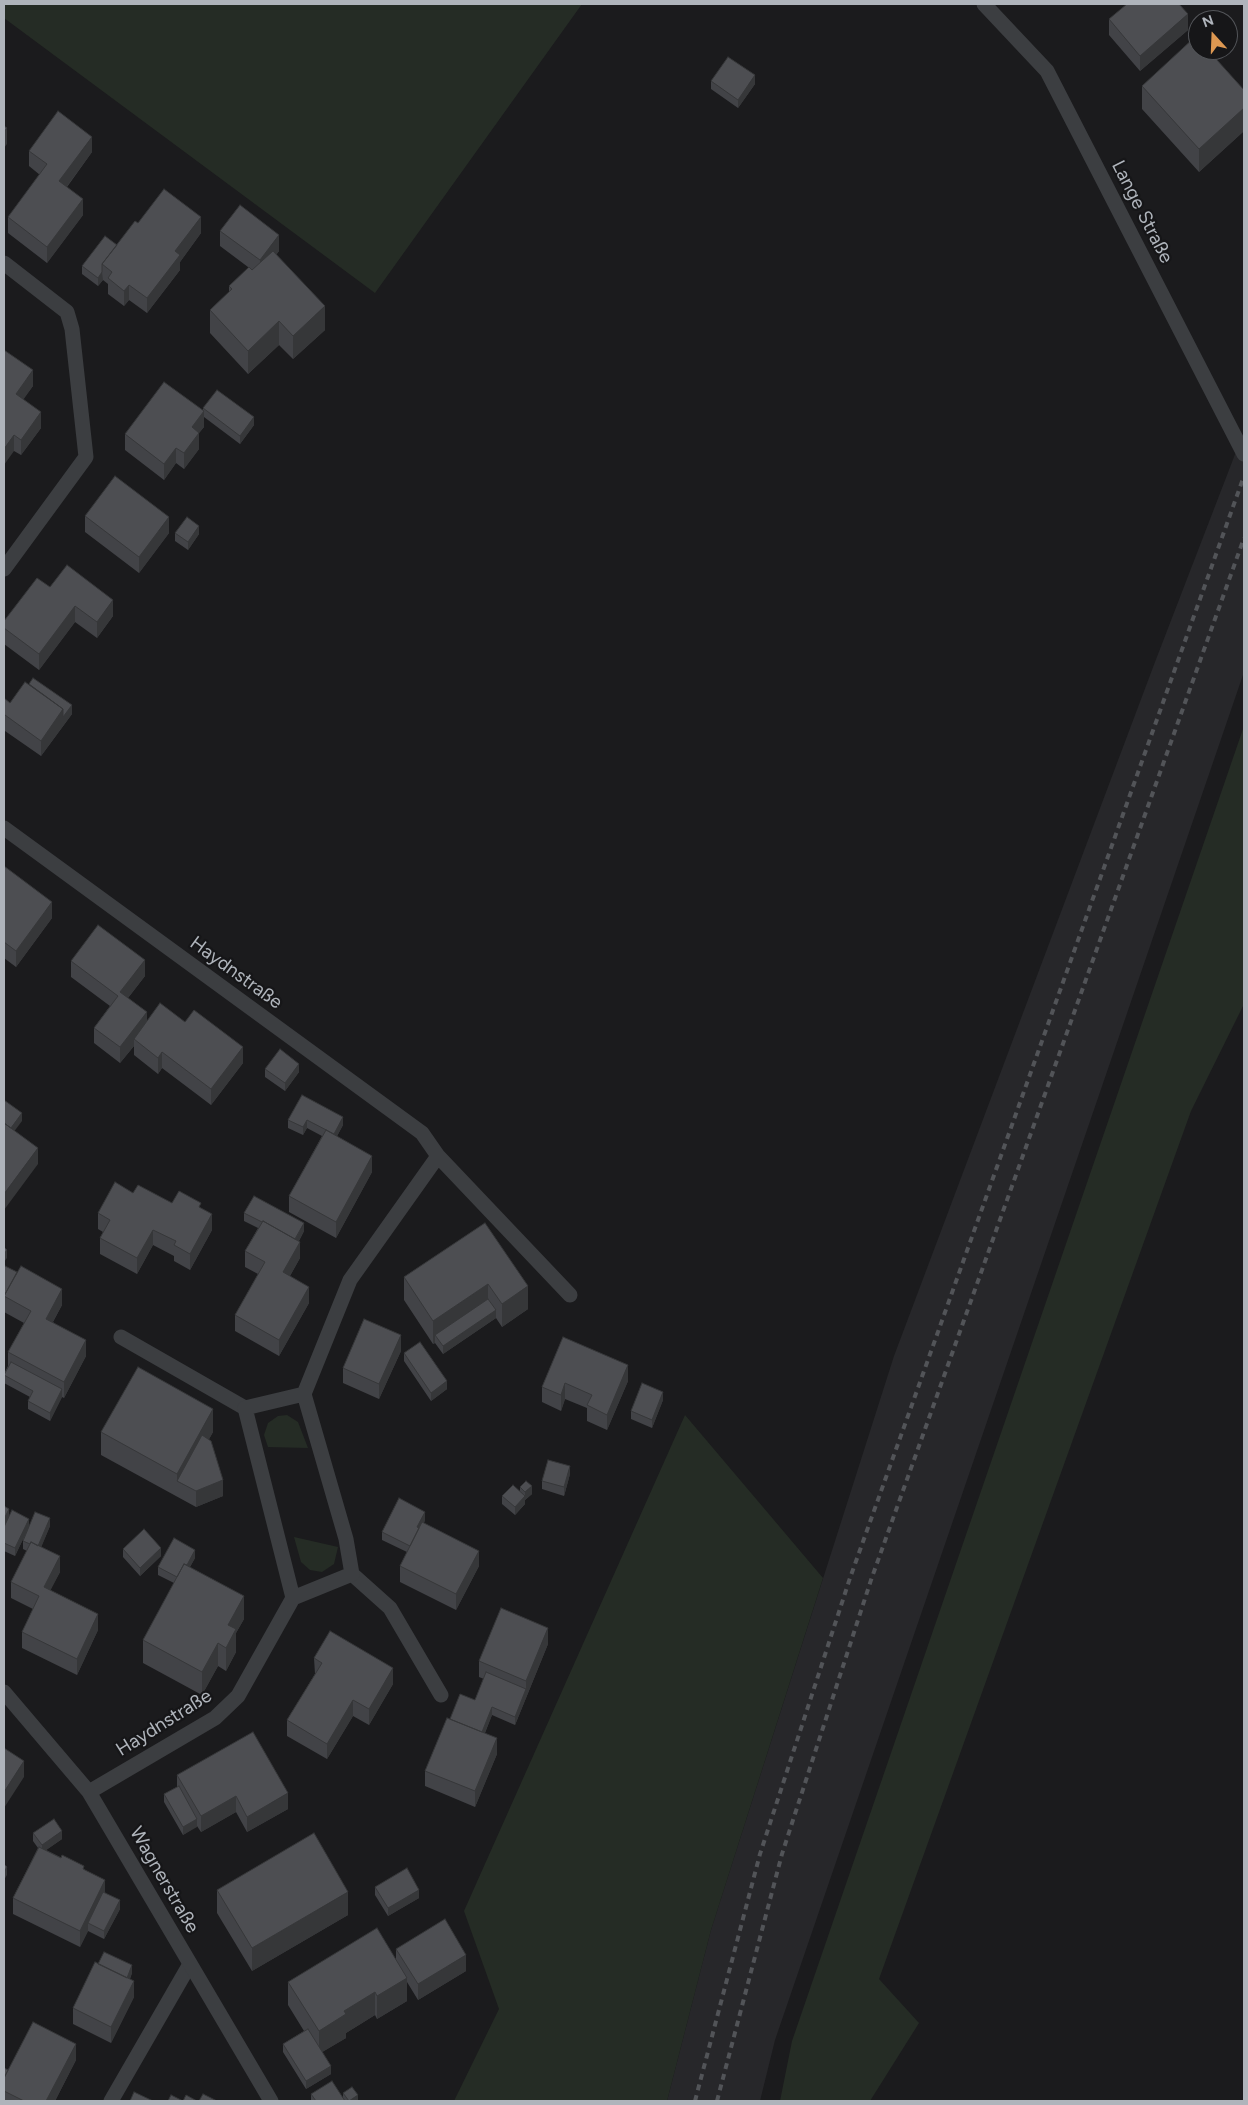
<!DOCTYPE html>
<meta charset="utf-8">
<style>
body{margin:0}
#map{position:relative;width:1248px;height:2105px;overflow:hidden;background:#1b1b1d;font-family:Figtree,sans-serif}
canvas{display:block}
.frame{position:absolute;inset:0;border:5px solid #afb4bb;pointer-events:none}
.north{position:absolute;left:1188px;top:10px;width:50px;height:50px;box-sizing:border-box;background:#161618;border:1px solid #535559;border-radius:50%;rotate:340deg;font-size:14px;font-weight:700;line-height:20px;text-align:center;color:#afb4bb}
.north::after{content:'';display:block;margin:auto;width:18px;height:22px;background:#dd9852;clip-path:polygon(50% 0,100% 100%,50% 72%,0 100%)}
</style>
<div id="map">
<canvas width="1248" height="2105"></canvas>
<div class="frame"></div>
<div class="north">N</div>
</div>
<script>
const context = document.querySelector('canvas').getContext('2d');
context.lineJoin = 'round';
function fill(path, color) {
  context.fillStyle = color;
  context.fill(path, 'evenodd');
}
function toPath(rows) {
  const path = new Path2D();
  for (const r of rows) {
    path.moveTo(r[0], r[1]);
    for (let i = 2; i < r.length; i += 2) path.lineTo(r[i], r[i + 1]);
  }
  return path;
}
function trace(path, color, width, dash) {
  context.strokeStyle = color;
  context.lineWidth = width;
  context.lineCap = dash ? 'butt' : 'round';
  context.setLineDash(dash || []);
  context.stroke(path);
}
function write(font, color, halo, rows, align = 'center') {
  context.font = font + ' Figtree,sans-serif';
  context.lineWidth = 4.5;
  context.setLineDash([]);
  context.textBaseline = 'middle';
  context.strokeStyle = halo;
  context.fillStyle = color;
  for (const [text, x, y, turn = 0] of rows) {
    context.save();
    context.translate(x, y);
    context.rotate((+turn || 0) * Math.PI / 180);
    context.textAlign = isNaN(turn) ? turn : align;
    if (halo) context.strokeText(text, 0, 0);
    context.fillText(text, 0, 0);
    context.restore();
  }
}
const built = toPath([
 [1244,431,1244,672,775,2040,760,2101,667,2101,711,1930,894,1356,1155,662]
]);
const green = toPath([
 [4,4,582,4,375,293,4,18],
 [1244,726,1244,1004,1191,1111,879,1979,919,2023,870,2101,780,2101,792,2041],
 [287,1415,298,1422,308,1448,268,1447,264,1435,268,1423,278,1416],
 [685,1415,823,1578,711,1930,667,2101,454,2101,499,2009,464,1911],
 [294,1537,338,1547,334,1564,322,1572,310,1570,301,1562]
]);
const lane = toPath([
 [121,1337,245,1408],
 [352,1574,390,1608,441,1695],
 [111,2101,190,1964]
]);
const street = toPath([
 [984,4,1047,71,1244,454],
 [4,263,67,312,72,329,86,457,4,569],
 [4,828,422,1133,438,1156,350,1280,304,1394,245,1408,293,1598],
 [438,1156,570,1295],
 [4,1692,89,1792,271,2101],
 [89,1792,215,1718,238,1696,293,1598,352,1574,346,1539,304,1394]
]);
const rail = toPath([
 [695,2101,760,1854,850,1578,1244,476],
 [717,2101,782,1854,871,1580,1244,538]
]);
const wall = toPath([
 [1109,19,1188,30,1140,71,1109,35],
 [711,81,755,84,738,108,711,89],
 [1142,86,1244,90,1244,131,1199,172,1142,109],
 [29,151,92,152,67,187,83,215,47,263,8,233,8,217,40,175,29,166],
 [138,223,201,233,180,262,180,270,147,313,129,300,124,306,108,294,108,284,103,280,98,286,82,274,82,266,117,245],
 [220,231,279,251,276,255,325,330,293,359,279,345,248,374,210,333,210,310,229,292,229,286,252,270,220,246],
 [4,350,33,386,23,399,41,428,21,455,14,451],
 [203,408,254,425,240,444,204,417,204,427,199,433,199,449,184,469,176,463,164,480,125,450,125,434,203,411],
 [85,516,169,533,139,573,85,532],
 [175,533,199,534,188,550,175,541],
 [50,587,113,616,97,638,75,622,39,670,4,644,4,621],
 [4,698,10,703,72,714,41,756,5,731],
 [4,866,52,918,16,967,4,958],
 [71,961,145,976,128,998,147,1021,185,1022,243,1063,211,1105,162,1068,158,1074,134,1055,134,1046,120,1063,94,1043,94,1028,110,1006,71,977],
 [265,1069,299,1072,285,1091,265,1077],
 [302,1095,343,1125,337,1136,372,1172,336,1238,289,1212,289,1196,322,1136,307,1128,303,1135,288,1128,288,1120],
 [133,1193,172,1203,201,1208,212,1230,190,1270,174,1261,174,1256,153,1245,137,1274,100,1254,100,1238,103,1232,98,1229,98,1213],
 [244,1213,304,1231,299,1241,300,1258,290,1276,309,1303,279,1356,235,1331,235,1315,258,1274,245,1267,245,1251,258,1228,244,1221],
 [485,1223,528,1309,502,1327,496,1318,443,1354,435,1343,433,1344,404,1300,404,1277],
 [4,1268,62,1305,53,1322,86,1356,64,1398,62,1397,50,1421,28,1409,28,1401,30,1397,4,1383,4,1374,8,1366,8,1352,24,1323,4,1312],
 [563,1337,628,1381,607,1430,587,1421,587,1408,565,1399,561,1411,542,1402,542,1387],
 [401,1351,379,1399,343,1383,343,1368],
 [404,1353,447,1389,431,1401,404,1361],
 [663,1400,652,1428,631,1419,631,1411],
 [101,1432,213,1432,209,1439,223,1496,196,1507,101,1455],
 [570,1474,564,1496,542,1489,542,1481],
 [520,1487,532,1494,525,1500,525,1504,515,1515,502,1504,502,1496,520,1491],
 [4,1506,9,1516,29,1525,50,1526,41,1547,60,1572,50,1590,98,1630,77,1675,22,1648,22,1632,33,1609,11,1598,11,1582,27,1551,23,1549,23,1539,15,1556,4,1551],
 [425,1520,424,1523,479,1566,456,1610,400,1582,400,1566,407,1552,382,1540,382,1532],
 [123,1549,161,1556,140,1576,123,1557],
 [195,1558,190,1567,244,1619,236,1633,236,1652,226,1671,218,1666,202,1695,143,1663,143,1640,174,1583,158,1575,158,1567],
 [548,1644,515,1725,492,1715,485,1733,497,1754,475,1807,425,1786,425,1771,450,1719,475,1700,484,1679,479,1677,479,1661],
 [314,1658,393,1684,369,1725,353,1716,327,1759,287,1736,287,1720,315,1674],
 [177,1775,288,1809,247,1832,236,1812,201,1832,197,1826,183,1835,164,1802,164,1794,177,1787],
 [33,1833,62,1839,46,1850,84,1869,120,1909,104,1939,88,1931,80,1947,13,1914,13,1898,38,1848,33,1841],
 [375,1887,419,1898,388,1916,375,1895],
 [217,1890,348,1915,252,1971,217,1913],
 [396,1949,466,1971,418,2000,407,1982,407,2001,377,2019,375,2015,346,2033,346,2038,322,2052,331,2074,306,2089,283,2052,283,2044,304,2031,288,2005,288,1982,396,1961],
 [98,1964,132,1973,130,1979,134,1997,111,2043,73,2024,73,2008],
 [76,2060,55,2101,4,2101,4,2068,8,2070],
 [343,2093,358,2101,311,2101,311,2094,343,2099]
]);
const shadedWall = toPath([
 [1188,14,1188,30,1140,71,1140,56],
 [755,75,755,84,738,108,738,100],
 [1244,108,1244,131,1199,172,1199,149],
 [7,128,7,144,4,148,4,132],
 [92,137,92,152,59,197,59,181],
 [83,199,83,215,47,263,47,247],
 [201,217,201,233,180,262,180,270,147,313,147,298,175,251],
 [279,235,279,251,260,276,260,260],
 [102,272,103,280,98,286,98,278],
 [129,285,129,300,124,306,124,291],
 [325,306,325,330,293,359,293,336],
 [279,321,279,345,248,374,248,351],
 [33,370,33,386,16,410,16,394],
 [204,411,204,427,199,433,199,449,184,469,184,453,192,427],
 [41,412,41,428,21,455,21,440],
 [254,417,254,425,240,444,240,436],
 [14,435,14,451,4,465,4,449],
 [176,448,176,463,164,480,164,464],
 [169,517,169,533,139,573,139,557],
 [199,526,199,534,188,550,188,542],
 [113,600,113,616,97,638,97,622],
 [75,606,75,622,39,670,39,654],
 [72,705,72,714,41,756,41,741,63,709],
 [5,715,5,731,4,733,4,717],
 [52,902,52,918,16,967,16,951],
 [145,960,145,976,120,1008,120,992],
 [147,1012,147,1028,134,1039,134,1046,120,1063,120,1047],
 [243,1047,243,1063,211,1105,211,1089],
 [162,1052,162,1068,158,1074,158,1058],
 [299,1064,299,1072,285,1091,285,1083],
 [22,1113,22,1121,7,1141,7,1133],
 [343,1117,343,1125,334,1142,334,1134],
 [307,1120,307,1128,303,1135,303,1127],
 [38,1148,38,1164,4,1210,4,1194],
 [372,1156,372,1172,336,1238,336,1222],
 [212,1214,212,1230,190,1270,190,1254],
 [304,1223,304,1231,295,1248,295,1240],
 [153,1230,153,1245,137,1274,137,1258],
 [300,1242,300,1258,283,1288,283,1272],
 [7,1250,7,1258,4,1262,4,1254],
 [488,1284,488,1307,435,1335,435,1343,433,1344,433,1321],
 [528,1286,528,1309,502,1327,502,1304],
 [309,1287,309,1303,279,1356,279,1340],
 [62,1289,62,1305,46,1334,46,1319],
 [496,1310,496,1318,443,1354,443,1346],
 [401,1335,401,1351,379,1399,379,1384],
 [86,1340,86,1356,64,1398,64,1382],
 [628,1365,628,1381,607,1430,607,1415],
 [447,1381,447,1389,431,1401,431,1393],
 [565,1383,565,1399,561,1411,561,1395],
 [62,1389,62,1397,50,1421,50,1413],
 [663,1392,663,1400,652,1428,652,1420],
 [213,1409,213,1432,184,1485,177,1481,177,1474],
 [570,1466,570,1474,564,1496,564,1487],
 [223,1480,223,1496,196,1507,196,1491],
 [532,1486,532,1494,525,1500,525,1492],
 [525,1496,525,1504,515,1515,515,1507],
 [9,1509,9,1524,4,1535,4,1519],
 [425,1512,425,1520,417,1535,417,1527],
 [50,1518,50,1526,38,1555,38,1547],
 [29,1519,29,1527,15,1556,15,1548],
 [161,1548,161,1556,140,1576,140,1568],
 [195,1550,195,1558,179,1586,179,1578],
 [479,1551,479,1566,456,1610,456,1594],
 [60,1556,60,1572,44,1603,44,1587],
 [244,1596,244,1619,236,1633,236,1652,226,1671,226,1648,228,1625],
 [98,1614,98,1630,77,1675,77,1659],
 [548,1628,548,1644,515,1725,515,1717,526,1689,526,1681],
 [218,1643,218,1666,202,1695,202,1672],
 [393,1668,393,1684,369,1725,369,1709],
 [353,1700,353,1716,327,1759,327,1744],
 [492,1707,492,1715,479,1747,479,1739],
 [497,1738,497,1754,475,1807,475,1791],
 [24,1761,24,1777,4,1808,4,1792],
 [288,1793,288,1809,247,1832,247,1817],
 [236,1796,236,1812,201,1832,201,1816],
 [197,1819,197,1827,183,1835,183,1827],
 [62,1831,62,1839,42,1853,42,1845],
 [7,1867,7,1875,4,1880,4,1872],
 [105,1880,105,1896,88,1923,88,1931,80,1947,80,1931],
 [419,1890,419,1898,388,1916,388,1908],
 [348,1892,348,1915,252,1971,252,1948],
 [120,1900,120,1909,104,1939,104,1931],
 [466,1955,466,1971,418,2000,418,1984],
 [132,1965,132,1973,126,1988,126,1980],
 [407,1978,407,2001,377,2019,377,1996],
 [134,1981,134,1997,111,2043,111,2027],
 [375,1992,375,2015,346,2033,346,2038,319,2054,319,2031,344,2011],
 [76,2044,76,2060,55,2101,46,2101],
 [331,2066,331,2074,306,2089,306,2081],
 [358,2095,358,2101,349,2101]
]);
const building = toPath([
 [1127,4,1179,4,1188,14,1140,56,1109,19,1127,4],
 [1196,36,1198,38,1198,50,1208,50,1244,90,1244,108,1199,149,1142,86,1196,36],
 [728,57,755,75,738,100,711,81,728,57],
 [58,111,92,137,59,181,83,199,47,247,8,217,47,164,29,151,58,111],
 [4,126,7,128,4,132,4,126],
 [164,189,201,217,175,251,180,255,147,298,129,285,124,291,108,278,112,272,102,264,135,221,138,223,164,189],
 [240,205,279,235,260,260,220,231,240,205],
 [105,236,117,245,102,264,102,272,98,278,82,266,105,236],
 [273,251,325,306,293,336,279,321,248,351,210,310,232,289,229,286,249,267,252,270,273,251],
 [4,350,33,370,16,394,41,412,21,440,14,435,4,449,4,350],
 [164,382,204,411,192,427,199,433,184,453,176,448,164,464,125,434,164,382],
 [217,390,254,417,240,436,203,408,217,390],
 [115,476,169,517,139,557,85,516,115,476],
 [187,517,199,526,188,542,175,533,187,517],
 [67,565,113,600,97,622,75,606,39,654,4,628,4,621,37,578,50,587,67,565],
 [33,678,72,705,63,717,63,709,29,684,33,678],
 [25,682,63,709,41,741,5,715,4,717,4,698,10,703,25,682],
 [4,866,52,902,16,951,4,942,4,866],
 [98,925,145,960,120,992,147,1012,120,1047,94,1028,118,996,71,961,98,925],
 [160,1003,185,1022,194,1010,243,1047,211,1089,162,1052,158,1058,134,1039,160,1003],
 [280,1049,299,1064,285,1083,265,1069,280,1049],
 [302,1095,343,1117,334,1134,307,1120,303,1127,288,1120,302,1095],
 [4,1100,22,1113,11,1128,4,1123,4,1100],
 [4,1123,38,1148,4,1194,4,1123],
 [326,1130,372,1156,336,1222,289,1196,326,1130],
 [115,1182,133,1193,138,1185,172,1203,179,1191,201,1203,199,1207,212,1214,190,1254,174,1245,176,1241,153,1230,137,1258,100,1238,110,1220,98,1213,115,1182],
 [254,1196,304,1223,295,1239,263,1221,262,1222,244,1213,254,1196],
 [263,1221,300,1242,283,1272,309,1287,279,1340,235,1315,265,1262,245,1251,263,1221],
 [485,1223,528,1286,502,1304,488,1284,433,1321,404,1277,485,1223],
 [4,1247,7,1250,4,1254,4,1247],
 [5,1266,17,1272,4,1296,4,1304,4,1268,5,1266],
 [21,1266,62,1289,46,1319,86,1340,64,1382,8,1352,31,1311,4,1296,21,1266],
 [488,1299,496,1310,443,1346,435,1335,488,1299],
 [364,1319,401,1335,379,1384,343,1368,364,1319],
 [563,1337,628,1365,607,1415,587,1405,592,1395,565,1383,561,1395,542,1387,563,1337],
 [420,1342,447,1381,431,1393,404,1353,420,1342],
 [11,1362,62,1389,50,1413,28,1401,33,1391,4,1375,11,1362],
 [138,1367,213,1409,177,1474,101,1432,138,1367],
 [642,1383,663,1392,652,1420,631,1411,642,1383],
 [202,1435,211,1441,223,1480,196,1491,177,1481,202,1435],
 [548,1460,570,1466,564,1487,542,1481,548,1460],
 [526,1481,532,1486,525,1492,520,1487,526,1481],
 [513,1485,525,1496,515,1507,502,1496,513,1485],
 [399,1498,425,1512,417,1527,419,1528,410,1546,382,1532,399,1498],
 [4,1506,9,1509,4,1519,4,1506],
 [12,1510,29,1519,15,1548,4,1543,4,1527,12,1510],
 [35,1512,50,1518,38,1546,31,1542,30,1544,23,1541,35,1512],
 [422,1522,479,1551,456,1594,400,1566,422,1522],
 [144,1529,161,1548,140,1568,123,1549,144,1529],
 [174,1538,195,1550,187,1565,184,1564,177,1577,158,1567,174,1538],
 [31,1542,60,1556,44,1587,98,1614,77,1659,22,1632,39,1596,11,1582,31,1542],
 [184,1564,244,1596,228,1625,236,1629,226,1648,218,1643,202,1672,143,1640,184,1564],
 [501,1608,548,1628,526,1681,479,1661,501,1608],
 [330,1631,393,1668,369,1709,353,1700,327,1744,287,1720,322,1663,314,1658,330,1631],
 [486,1672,526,1689,515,1717,492,1707,482,1732,450,1719,460,1694,475,1700,486,1672],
 [447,1718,497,1738,475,1791,425,1771,447,1718],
 [253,1732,288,1793,247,1817,236,1796,201,1816,177,1775,253,1732],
 [4,1748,24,1761,4,1792,4,1748],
 [179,1786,197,1819,183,1827,164,1794,179,1786],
 [54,1819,62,1831,42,1845,33,1833,54,1819],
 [314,1833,348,1892,252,1948,217,1890,314,1833],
 [39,1847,61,1858,62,1855,84,1866,83,1869,105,1880,80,1931,13,1898,39,1847],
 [4,1864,7,1867,4,1872,4,1864],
 [407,1868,419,1890,388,1908,375,1887,407,1868],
 [103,1892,120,1900,104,1931,88,1923,103,1892],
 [445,1919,466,1955,418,1984,396,1949,445,1919],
 [377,1928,407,1978,377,1996,375,1992,344,2011,346,2014,319,2031,288,1982,377,1928],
 [104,1952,132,1965,127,1978,98,1964,104,1952],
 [95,1962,134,1981,111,2027,73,2008,95,1962],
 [33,2022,76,2044,46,2101,24,2101,4,2091,4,2078,33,2022],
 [308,2029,331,2066,306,2081,283,2044,308,2029],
 [4,2068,8,2070,4,2078,4,2068],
 [332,2081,345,2101,316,2101,311,2094,332,2081],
 [352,2087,358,2095,349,2101,343,2093,352,2087],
 [134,2092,153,2101,130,2101,134,2092],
 [203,2094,217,2101,199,2101,203,2094],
 [171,2095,183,2101,186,2095,197,2101,168,2101,171,2095]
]);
const streetNames = [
 ["Lange Straße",1142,212,63],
 ["Haydnstraße",236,973,36],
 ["Haydnstraße",164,1723,-32],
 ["Wagnerstraße",164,1880,60]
];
fill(built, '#27272a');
fill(green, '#252c25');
trace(lane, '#3c3e41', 15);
trace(street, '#3c3e41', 15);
trace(rail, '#525458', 4, [6, 5]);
fill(wall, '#424347');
fill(shadedWall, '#363739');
fill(building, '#4d4e52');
trace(building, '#363739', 1);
write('19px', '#afb4bb', '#161618', streetNames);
</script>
